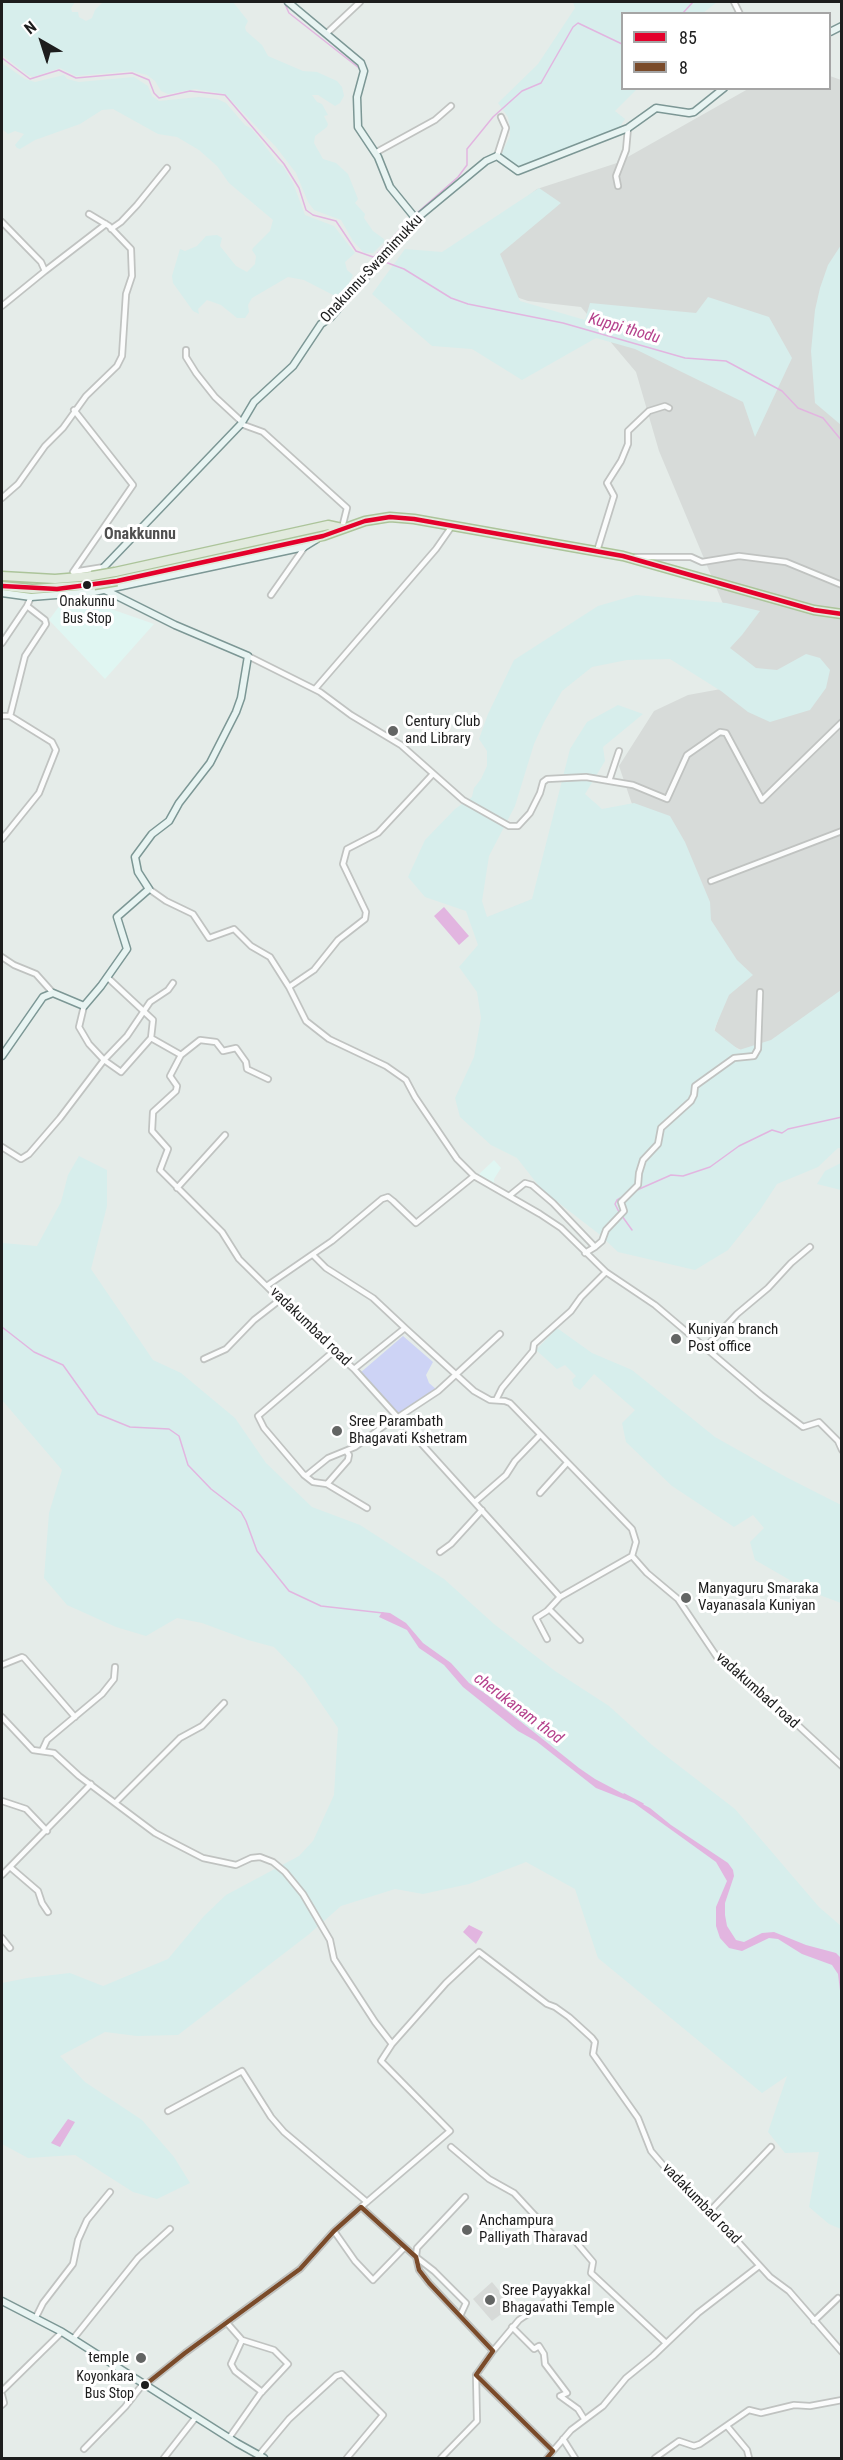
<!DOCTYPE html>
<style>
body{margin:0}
#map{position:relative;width:843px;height:2460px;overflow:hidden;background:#e5ece9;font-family:"Roboto Condensed",sans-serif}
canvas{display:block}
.frame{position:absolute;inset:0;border:3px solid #1d1d1d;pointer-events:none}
.legend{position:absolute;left:621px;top:12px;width:210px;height:78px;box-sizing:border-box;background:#fff;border:2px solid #a5a5a5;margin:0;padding:8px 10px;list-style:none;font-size:18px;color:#1d1d1d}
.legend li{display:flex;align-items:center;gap:12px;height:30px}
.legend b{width:30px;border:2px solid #a5a5a5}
.north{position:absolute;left:12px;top:12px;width:60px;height:60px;-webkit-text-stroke:4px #fff;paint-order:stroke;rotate:321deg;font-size:16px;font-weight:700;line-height:24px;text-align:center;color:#1d1d1d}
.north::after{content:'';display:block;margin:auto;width:21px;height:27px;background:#1d1d1d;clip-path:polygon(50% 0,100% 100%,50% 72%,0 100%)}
</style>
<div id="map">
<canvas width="843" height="2460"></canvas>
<div class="frame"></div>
<ul class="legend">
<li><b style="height:8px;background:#e4002b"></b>85</li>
<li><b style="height:8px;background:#7a4b2a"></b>8</li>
</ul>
<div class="north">N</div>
</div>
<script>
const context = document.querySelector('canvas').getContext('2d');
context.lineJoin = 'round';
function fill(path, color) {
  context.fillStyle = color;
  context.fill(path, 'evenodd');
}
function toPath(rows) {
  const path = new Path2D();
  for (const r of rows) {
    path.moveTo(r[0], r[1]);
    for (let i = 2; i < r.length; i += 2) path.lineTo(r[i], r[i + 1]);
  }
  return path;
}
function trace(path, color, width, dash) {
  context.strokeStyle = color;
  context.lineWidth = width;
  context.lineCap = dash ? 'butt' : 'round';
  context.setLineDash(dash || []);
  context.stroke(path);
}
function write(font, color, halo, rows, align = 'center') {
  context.font = font + ' "Roboto Condensed",sans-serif';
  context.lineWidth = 6;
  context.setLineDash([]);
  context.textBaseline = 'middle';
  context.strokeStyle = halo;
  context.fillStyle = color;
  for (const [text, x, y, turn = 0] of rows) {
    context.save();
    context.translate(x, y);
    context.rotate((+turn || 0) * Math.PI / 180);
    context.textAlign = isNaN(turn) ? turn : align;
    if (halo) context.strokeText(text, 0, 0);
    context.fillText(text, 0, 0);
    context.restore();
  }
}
const residential = toPath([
 [830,76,841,80,841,1042,749,1054,713,1036,719,1016,634,810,619,766,654,711,688,695,721,689,726,611,659,451,636,372,581,307,528,301,487,287,484,230,537,189,617,163,748,89,830,88]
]);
const education = toPath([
 [68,594,154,624,105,679,49,620],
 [494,1160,501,1168,494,1179,494,1187,477,1176]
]);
const religious = toPath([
 [492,2282,512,2306,492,2321,473,2299]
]);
const farmland = toPath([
 [2,2,75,2,71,8,72,12,78,12,79,17,86,21,92,18,95,10,103,2,233,2,248,21,245,27,246,31,262,45,268,56,303,71,317,72,337,81,342,87,344,96,340,103,335,106,318,95,312,95,317,102,322,104,328,115,324,116,328,124,327,127,315,136,314,143,323,159,336,163,348,174,358,199,355,203,365,214,364,218,373,231,384,239,384,242,373,253,364,253,353,241,341,220,314,210,308,202,296,173,276,147,225,94,195,89,168,94,161,91,155,81,147,75,131,71,76,76,60,68,33,77,28,75,2,55],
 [573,2,717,2,703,13,622,14,622,88,637,89,615,111,625,119,619,128,516,167,501,154,510,136,510,128,508,117,498,103,538,64,575,8],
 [2,63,25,79,35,82,64,75,67,79,79,82,134,77,148,86,152,96,159,101,199,97,217,99,226,103,245,125,252,129,278,163,283,166,293,183,305,215,334,226,355,253,345,262,347,270,353,275,347,288,337,295,333,295,304,280,288,277,252,298,248,305,249,312,245,318,237,318,221,305,207,300,198,309,199,314,193,311,173,283,172,276,180,249,185,251,197,246,206,236,217,235,222,238,220,246,236,266,247,272,255,264,256,256,252,250,253,248,270,231,273,220,229,183,217,166,199,150,177,137,158,134,113,109,102,110,80,124,35,140,20,149,17,148,15,145,24,134,15,131,8,134,2,129],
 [539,188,561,203,500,254,520,301,585,320,590,303,696,313,708,297,769,317,792,358,755,437,743,402,635,349,596,338,522,380,472,349,432,346,372,294,405,249,442,252],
 [841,245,841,425,815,403,811,351,815,310,820,288,828,265],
 [636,595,726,603,760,611,742,635,730,648,756,668,777,670,806,654,820,658,830,670,826,688,810,710,770,722,748,712,721,691,670,659,627,660,592,667,562,691,544,722,534,744,515,806,489,856,482,901,487,917,532,899,570,749,587,722,618,705,643,714,603,747,605,761,585,794,602,809,634,803,670,816,685,842,710,902,711,920,737,960,753,975,729,995,714,1030,739,1050,771,1040,841,990,841,1148,838,1148,818,1167,777,1184,760,1210,728,1250,695,1270,618,1252,599,1234,542,1190,517,1158,491,1145,460,1117,455,1098,474,1057,481,1018,477,992,459,967,478,945,466,911,425,897,408,877,425,840,455,809,472,797,474,788,481,779,487,766,487,751,479,739,488,714,514,660,598,606],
 [79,1156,107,1170,107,1206,91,1269,153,1360,181,1373,235,1418,266,1463,312,1507,360,1525,444,1579,494,1624,555,1671,609,1706,652,1745,735,1809,819,1907,841,1926,841,2229,829,2224,809,2207,819,2152,785,2153,768,2132,787,2076,762,2093,598,1958,575,1889,526,1862,469,1884,423,1894,395,1889,341,1906,308,1935,178,2035,137,2036,105,2032,60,2056,85,2082,142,2120,174,2157,190,2183,157,2199,133,2192,75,2155,28,2158,2,2144,2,1983,27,1978,70,1973,103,1986,168,1959,204,1916,226,1895,299,1856,313,1841,334,1795,338,1728,303,1677,274,1647,248,1640,202,1623,177,1618,146,1636,116,1627,67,1605,44,1578,49,1513,62,1470,2,1400,2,1243,37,1246,61,1202,68,1175],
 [841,1163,841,1190,817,1184,825,1171],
 [557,1328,592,1353,632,1370,715,1437,786,1477,841,1505,841,1603,809,1591,755,1560,750,1542,764,1528,753,1515,734,1527,672,1486,626,1442,622,1423,635,1410,594,1374,580,1390,574,1386,572,1380,576,1376,565,1365,557,1369,536,1350]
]);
const park = toPath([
 [403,1336,433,1362,426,1375,429,1383,437,1390,399,1415,360,1373]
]);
const water = toPath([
 [444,907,469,936,459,945,434,916],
 [382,1612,390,1613,406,1623,423,1643,451,1663,469,1683,486,1694,579,1768,595,1779,650,1808,671,1825,728,1863,733,1870,734,1876,725,1903,725,1915,727,1926,736,1940,744,1942,762,1933,774,1932,806,1945,836,1953,841,1958,841,1999,838,1974,832,1965,802,1954,778,1939,769,1938,742,1951,729,1948,720,1938,716,1926,716,1907,727,1881,716,1862,634,1803,596,1788,536,1741,518,1731,463,1687,444,1665,419,1648,407,1630,379,1617],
 [469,1925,483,1932,476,1944,463,1932],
 [68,2119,75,2122,60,2147,51,2143]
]);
const stream = toPath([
 [284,2,289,13,359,68],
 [682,14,693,2],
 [2,58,30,79,59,70,76,78,132,73,149,80,154,93,159,98,190,91,225,95,284,164,299,188,306,210,313,215,336,221,356,251,376,258],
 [418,212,458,177,467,165,467,149,493,117,522,91,541,83,573,27,578,23,622,44],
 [374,257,410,219],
 [385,262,404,269,451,298,468,304,563,323,685,358,726,361,782,391,798,408,823,418,842,441],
 [637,1190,671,1175,683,1176,710,1167,739,1146,772,1130,782,1133,788,1129,842,1117],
 [619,1212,615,1204,617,1200,624,1196],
 [622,1216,632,1230],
 [2,1327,34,1352,63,1365,98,1414,130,1427,169,1429,179,1436,188,1465,211,1489,241,1512,246,1521,257,1551,289,1591,321,1606,383,1613],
 [624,1794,643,1804]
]);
const street = toPath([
 [734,2,740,14],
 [327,33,360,2],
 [375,153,435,120,451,106],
 [497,156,506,128,501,117],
 [618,186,616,176,626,150,628,128],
 [2,222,41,262,45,271,2,306],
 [111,229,121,222,137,205,167,168],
 [45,271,106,224],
 [186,350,186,357,196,373,215,397,242,422],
 [74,410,133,485,73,572,104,567],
 [241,424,263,432,347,508,342,528],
 [2,498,18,484,45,446,63,428,86,396,117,366,122,356,126,294,132,276,131,249,109,226,89,214],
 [597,551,614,496,607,483,621,461,628,444,628,431,649,411,665,406,669,408],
 [635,557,691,557,702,562,739,556,786,562,842,585],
 [271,595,304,548],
 [2,643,27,606],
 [248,656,320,692,351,715,401,745,463,800,509,826,518,826,530,813,540,793,543,782,547,779,586,777,633,785,667,799,687,755,720,732,726,733,762,800,842,722],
 [315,689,436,549,452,526],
 [2,716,10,716,25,656,46,624,45,620,27,606,31,597],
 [609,781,619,751],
 [2,839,39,793,56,750,52,742,10,716],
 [711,881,842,831],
 [149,889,166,901,193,914,209,938,234,929,251,946,270,957,289,987,306,1021,329,1039,386,1066,406,1080,415,1097,457,1159,474,1176,540,1214,561,1228,606,1272,655,1305,761,1395,803,1427,819,1422,838,1441,842,1450],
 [2,957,14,965,36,974,53,993],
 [107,977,153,1020,151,1038,181,1055,170,1076,177,1086,176,1091,153,1112,152,1131,168,1149,160,1170,222,1232,239,1259,318,1337,354,1369,405,1328,474,1391,490,1400,505,1401,510,1403,632,1529,636,1542,632,1556,647,1573,678,1599,719,1660,736,1670,763,1693,842,1766],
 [289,987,314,970,338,940,365,919,366,912,343,864,347,849,378,833,432,775],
 [84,1006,79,1027,89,1044,104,1060,121,1072,151,1038],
 [181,1055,200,1040,216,1042,223,1051,236,1048,246,1062,247,1069,268,1079],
 [2,1147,21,1159,29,1154,60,1118,104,1060,127,1036,150,1002,168,990,173,983],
 [177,1188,225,1135],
 [509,1196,525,1183,532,1185,553,1203,595,1247,585,1253],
 [595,1247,602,1241,606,1230,624,1211,621,1202,638,1185,639,1173,643,1160,658,1144,661,1128,691,1101,694,1095,695,1086,734,1058,754,1056,758,1049,760,992],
 [313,1255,326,1268,373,1298,405,1328],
 [268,1285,332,1241,382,1199,388,1197,393,1201,416,1223,474,1176],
 [706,1347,737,1314,768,1288,791,1263,810,1247],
 [334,1351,258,1416,264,1428,304,1475,307,1475,328,1458,355,1447,396,1417],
 [204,1359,226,1349,254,1320,281,1299],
 [354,1369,560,1597,632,1556],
 [496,1400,502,1388,533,1351,534,1344,571,1311,581,1297,606,1272],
 [397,1418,438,1391,500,1334],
 [304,1475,313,1482,327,1484,348,1460,349,1455,347,1452],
 [327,1484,367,1508],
 [540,1493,567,1463],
 [475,1502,506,1475,515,1461,540,1435],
 [440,1552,451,1544,482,1510],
 [549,1609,580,1640],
 [547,1639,536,1618,547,1611,560,1597],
 [2,1665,22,1657,24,1658,75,1717],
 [2,1717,33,1750,54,1753,79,1776,155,1833,170,1841,203,1858,222,1862,236,1865,251,1858,260,1857,273,1862,285,1872,303,1894,330,1940,334,1959,375,2022,392,2044],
 [42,1751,47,1740,102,1694,114,1679,115,1667],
 [2,1801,26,1809,47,1831],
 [116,1802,180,1738,202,1726,224,1703],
 [10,1867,38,1891,42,1903,48,1912],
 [2,1875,91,1784],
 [2,1938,10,1948],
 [168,2111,242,2071,271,2117,284,2132,367,2202],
 [451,2147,489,2179,514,2193,553,2235,571,2236,593,2262,591,2273,666,2343],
 [361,2207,450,2131,381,2061,392,2044,446,1983,479,1952,547,2004,555,2007,569,2017,592,2038,595,2042,593,2054,638,2118,651,2151,681,2186,729,2232,770,2277,789,2291,842,2352],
 [709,2212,771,2147],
 [334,2231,355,2261,373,2280,405,2247],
 [460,2316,466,2303,434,2271,416,2257,417,2248,465,2197],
 [36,2317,43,2303,73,2264,78,2240,87,2220,110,2192],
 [814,2321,838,2298],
 [227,2323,242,2340,231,2364,235,2371,262,2392],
 [512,2327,534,2349,539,2346,544,2354,545,2364,567,2393,560,2396,578,2409,583,2417],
 [73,2339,138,2258,170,2229],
 [493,2351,519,2320,556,2295],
 [145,2385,185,2353,300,2269,334,2231,361,2207,416,2257,419,2270,429,2283,493,2351,476,2375,553,2451,547,2458],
 [2,2391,62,2332],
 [2,2395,4,2403,2,2405],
 [727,2426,747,2450,749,2458],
 [229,2438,260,2394,288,2364,274,2350,242,2340],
 [563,2439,575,2458],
 [84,2449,125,2407,143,2384],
 [553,2451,571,2430,603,2406,626,2378,653,2356,698,2313,759,2266],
 [259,2455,289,2419,336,2376,342,2374,383,2415,347,2458],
 [164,2458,196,2417],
 [441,2458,477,2421,476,2375],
 [655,2458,679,2441,694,2446,700,2444,749,2410,761,2413,794,2405,810,2406,842,2400]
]);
const secondary = toPath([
 [288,2,361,63,364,71,357,97,358,127,378,157,390,187,416,219],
 [830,32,842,26],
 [2,593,31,597,94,592,304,547,317,539],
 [2,1056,43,997,53,993,84,1006,101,986,127,949,117,917,149,889,138,872,135,857,152,834,169,821,179,803,210,763,236,712,241,698,248,656,175,625,105,590,104,567,241,424,254,402,293,366,321,324,330,318,416,219,486,161,497,156,518,171,628,128,656,108,689,113,694,112,724,88],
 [2,2301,62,2332,237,2443,264,2458]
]);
const highway = toPath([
 [115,572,328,525,342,528],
 [2,576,55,579,92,576],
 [117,581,323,536,365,521,390,517,414,519,623,556,814,610,842,614],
 [2,586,32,589,94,585]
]);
const highwayBridge = toPath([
 [92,576,115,572],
 [94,585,117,581]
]);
const bus1 = toPath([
 [2,586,57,589,117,581,323,536,365,521,390,517,414,519,623,556,814,610,842,614]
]);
const bus2 = toPath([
 [145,2385,185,2353,300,2269,334,2231,361,2207,416,2257,419,2270,429,2283,493,2351,476,2375,553,2451,547,2458]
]);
const markers = [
 [87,585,5,"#1d1d1d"],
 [393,731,6,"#636564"],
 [676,1339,6,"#636564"],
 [337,1431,6,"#636564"],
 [686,1598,6,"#636564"],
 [467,2230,6,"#636564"],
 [490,2300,6,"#636564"],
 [141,2358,6,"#636564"],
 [145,2385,5,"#1d1d1d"]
];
const busNames = [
 ["Onakunnu",87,602],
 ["Bus Stop",87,619],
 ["Koyonkara",134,2377,"right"],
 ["Bus Stop",134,2394,"right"]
];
const streetNames = [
 ["Onakunnu-Swamimukku",372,269,-47],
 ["vadakumbad road",310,1327,44],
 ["vadakumbad road",757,1691,42],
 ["vadakumbad road",701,2204,46]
];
const poiNames = [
 ["Century Club",405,722],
 ["and Library",405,739],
 ["Kuniyan branch",688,1330],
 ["Post office",688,1347],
 ["Sree Parambath",349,1422],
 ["Bhagavati Kshetram",349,1439],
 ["Manyaguru Smaraka",698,1589],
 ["Vayanasala Kuniyan",698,1606],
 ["Anchampura",479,2221],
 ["Palliyath Tharavad",479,2238],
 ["Sree Payyakkal",502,2291],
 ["Bhagavathi Temple",502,2308],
 ["temple",129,2358,"right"]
];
const waterNames = [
 ["Kuppi thodu",624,329,16],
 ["cherukanam thod",518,1709,37]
];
const neighbourhoodNames = [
 ["Onakkunnu",140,535]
];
fill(residential, '#d7dbd9');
fill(education, '#e0f6f2');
fill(religious, '#d7dad8');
fill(farmland, '#d7eeec');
fill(park, '#cdd3f5');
fill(water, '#e2b5e0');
trace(stream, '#e2b5e0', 1.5);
trace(street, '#c0c3c1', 8);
trace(secondary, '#7c9795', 9);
trace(highway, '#acc49a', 11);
trace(street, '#fbfcfc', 4.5);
trace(secondary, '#e8f4f2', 6);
trace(highway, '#e1eadd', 8);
trace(highwayBridge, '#acc49a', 11, []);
trace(highwayBridge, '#e1eadd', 8);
trace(bus1, '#e4002b', 4.5);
trace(bus2, '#7a4b2a', 4.5);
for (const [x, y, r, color] of markers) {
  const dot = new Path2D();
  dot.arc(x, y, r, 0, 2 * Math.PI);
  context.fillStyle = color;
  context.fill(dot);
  trace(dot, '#fff', 2);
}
write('14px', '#1d1d1d', '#fff', busNames);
write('15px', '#1d1d1d', '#fff', streetNames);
write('15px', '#1d1d1d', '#fff', poiNames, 'left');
write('italic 16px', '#b5418c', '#fff', waterNames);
write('bold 16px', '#505050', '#fff', neighbourhoodNames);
</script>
